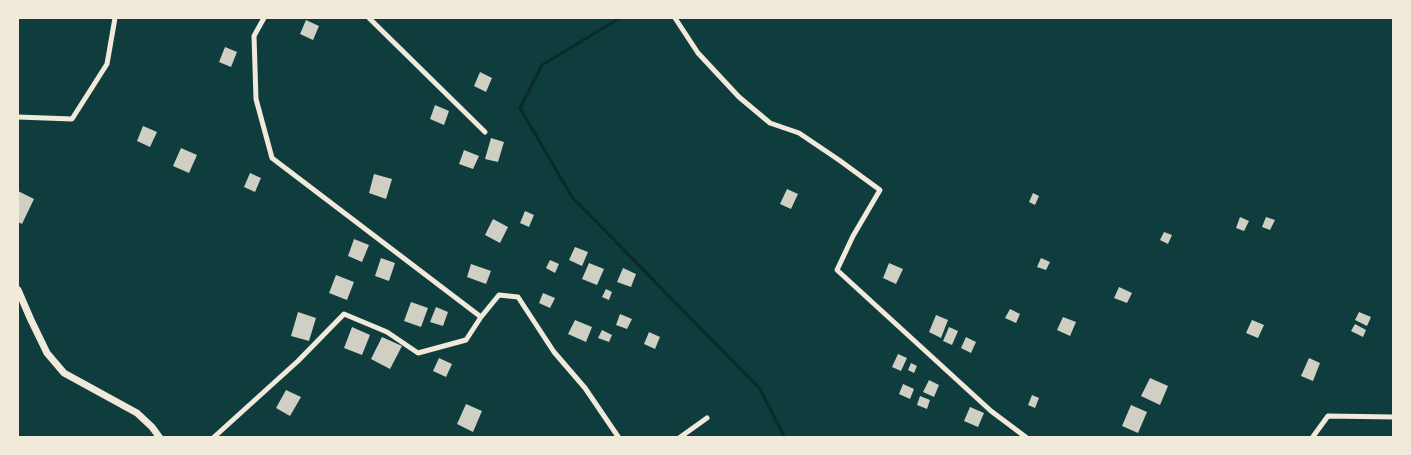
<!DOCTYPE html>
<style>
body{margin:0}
#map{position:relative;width:1411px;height:455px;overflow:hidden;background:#0f3d3e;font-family:Montserrat,sans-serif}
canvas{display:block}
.frame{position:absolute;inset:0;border:19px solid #f1e9da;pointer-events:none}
</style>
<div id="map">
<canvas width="1411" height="455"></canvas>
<div class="frame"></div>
</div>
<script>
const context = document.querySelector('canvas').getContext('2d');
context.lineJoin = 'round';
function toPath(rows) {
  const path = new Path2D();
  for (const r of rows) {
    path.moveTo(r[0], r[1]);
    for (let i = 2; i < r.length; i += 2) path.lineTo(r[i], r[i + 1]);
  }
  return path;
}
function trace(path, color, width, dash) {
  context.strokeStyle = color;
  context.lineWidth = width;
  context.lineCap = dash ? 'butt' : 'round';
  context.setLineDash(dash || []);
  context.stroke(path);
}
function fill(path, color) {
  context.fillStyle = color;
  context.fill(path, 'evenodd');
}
const stream = toPath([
 [620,18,542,65,520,108,572,197,760,389,785,438]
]);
const building = toPath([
 [306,20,319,26,313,40,300,34],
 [225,47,237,52,231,67,219,62],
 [480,72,492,78,486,92,474,86],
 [435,105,449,111,444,125,430,119],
 [143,126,157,132,150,147,137,141],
 [491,138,504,142,498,162,485,159],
 [181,148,197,155,189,173,173,166],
 [464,150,479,156,473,169,459,164],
 [250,173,261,178,255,192,244,187],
 [374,174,392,179,386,199,369,193],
 [787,189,798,194,791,209,780,204],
 [18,191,34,199,22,224,18,222],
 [1033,193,1039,196,1035,205,1029,202],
 [525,211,534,215,529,227,520,223],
 [1240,217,1249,221,1244,231,1236,228],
 [1266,217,1275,220,1270,230,1262,227],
 [493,219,508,227,500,243,485,235],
 [1164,232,1172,235,1168,244,1160,240],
 [354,239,369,245,362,262,348,256],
 [575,247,588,252,582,266,569,260],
 [381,258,395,263,389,281,375,276],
 [1041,258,1050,262,1046,270,1037,267],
 [550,260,559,264,555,273,546,268],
 [589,263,604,269,597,285,582,279],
 [889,263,903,269,896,284,883,278],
 [471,264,491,271,486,284,467,277],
 [623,268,636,274,631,287,617,282],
 [336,275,354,282,347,300,329,293],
 [1119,287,1132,293,1127,303,1114,298],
 [606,289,612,292,609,300,602,297],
 [543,293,555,298,550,308,539,303],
 [411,302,428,308,421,327,404,321],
 [436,307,448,312,443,326,430,322],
 [1010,309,1020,314,1016,323,1005,318],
 [298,312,316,318,309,341,291,336],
 [1359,312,1371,317,1367,326,1355,320],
 [620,314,632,319,627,329,616,325],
 [936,315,948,320,941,338,929,332],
 [1063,317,1076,322,1070,336,1057,330],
 [575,320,592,327,586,342,568,334],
 [1252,320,1264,325,1258,338,1246,333],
 [1355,324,1366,330,1363,337,1351,331],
 [352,327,370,335,362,355,344,348],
 [949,327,958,331,952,345,943,341],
 [602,330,612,335,609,342,598,338],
 [649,332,660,337,655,349,644,344],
 [382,337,402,346,390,369,371,359],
 [966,337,976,342,971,353,961,348],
 [898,354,907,358,901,371,892,367],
 [439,358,452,364,446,377,433,371],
 [1309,358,1320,363,1313,381,1301,376],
 [911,363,917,366,914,373,908,370],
 [1150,378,1168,386,1160,405,1141,396],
 [929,380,939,385,934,397,923,392],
 [903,384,914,389,910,399,899,394],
 [286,390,301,397,290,416,276,408],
 [1032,395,1039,398,1035,408,1028,405],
 [920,396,930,400,927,409,917,405],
 [466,404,482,411,473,432,457,424],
 [1131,405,1147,412,1138,433,1122,426],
 [970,407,984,413,978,427,964,421]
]);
const minor = toPath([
 [264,18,254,36,256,99,272,158,481,317],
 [369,18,485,132],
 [675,18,698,53,739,97,770,123,799,133,839,160,880,190,853,236,837,270,991,411,1027,438],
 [18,117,72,119,107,64,115,18],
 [213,438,298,361,344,314,387,332,418,353,466,340,481,317,499,295,518,297,554,352,585,388,619,438],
 [679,438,707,418],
 [1312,438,1328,416,1394,417]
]);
const tertiary = toPath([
 [18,290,31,320,47,353,64,373,137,413,152,427,160,438]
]);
trace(stream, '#0a2a2b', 3);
fill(building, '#cfcfc3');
trace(minor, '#f1e9da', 5);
trace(tertiary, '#f1e9da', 7);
</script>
